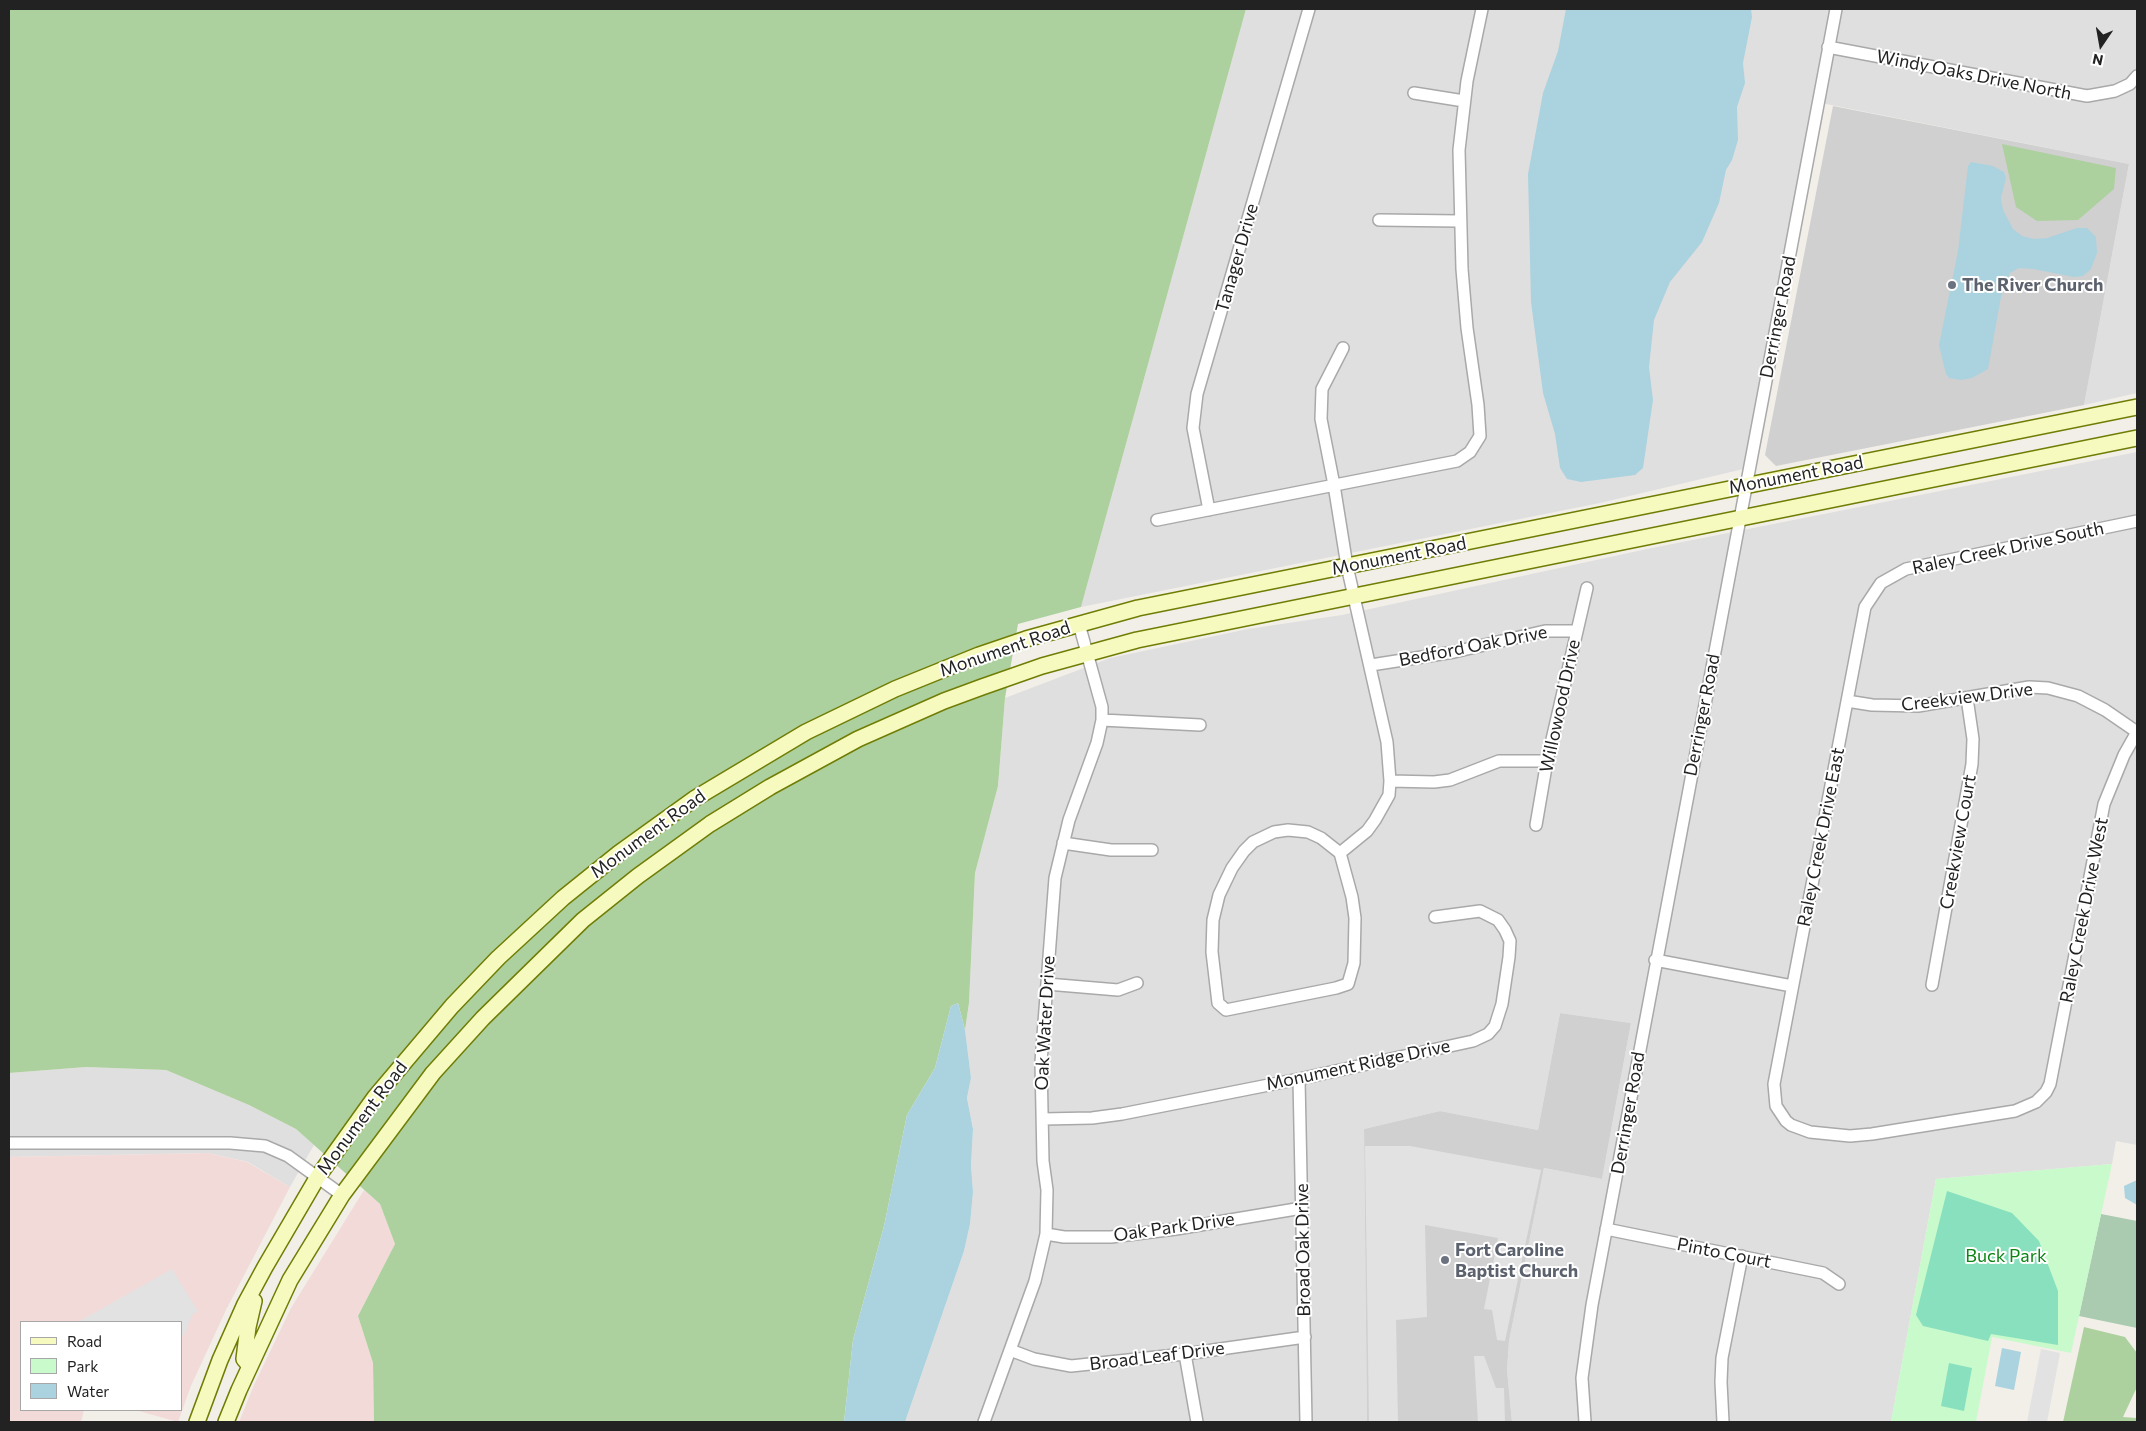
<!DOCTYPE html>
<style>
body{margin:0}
#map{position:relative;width:2146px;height:1431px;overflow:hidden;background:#f2efe9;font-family:Commissioner,sans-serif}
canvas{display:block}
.frame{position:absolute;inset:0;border:10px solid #222;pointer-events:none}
.legend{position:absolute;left:20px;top:1321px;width:162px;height:90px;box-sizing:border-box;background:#fff;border:1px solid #a7a7a7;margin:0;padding:6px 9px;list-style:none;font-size:15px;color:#222}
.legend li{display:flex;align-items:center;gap:10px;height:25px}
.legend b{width:25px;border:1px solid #a7a7a7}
.north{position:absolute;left:2076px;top:20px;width:50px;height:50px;-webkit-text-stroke:4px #fff;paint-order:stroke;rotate:192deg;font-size:14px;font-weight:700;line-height:20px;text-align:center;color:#222}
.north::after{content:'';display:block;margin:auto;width:18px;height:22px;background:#222;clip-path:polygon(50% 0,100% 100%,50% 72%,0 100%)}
</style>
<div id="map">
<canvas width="2146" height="1431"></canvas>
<div class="frame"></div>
<ul class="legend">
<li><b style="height:6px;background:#f7fabf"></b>Road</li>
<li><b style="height:14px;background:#c8facc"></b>Park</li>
<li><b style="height:14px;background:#aad3df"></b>Water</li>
</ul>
<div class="north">N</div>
</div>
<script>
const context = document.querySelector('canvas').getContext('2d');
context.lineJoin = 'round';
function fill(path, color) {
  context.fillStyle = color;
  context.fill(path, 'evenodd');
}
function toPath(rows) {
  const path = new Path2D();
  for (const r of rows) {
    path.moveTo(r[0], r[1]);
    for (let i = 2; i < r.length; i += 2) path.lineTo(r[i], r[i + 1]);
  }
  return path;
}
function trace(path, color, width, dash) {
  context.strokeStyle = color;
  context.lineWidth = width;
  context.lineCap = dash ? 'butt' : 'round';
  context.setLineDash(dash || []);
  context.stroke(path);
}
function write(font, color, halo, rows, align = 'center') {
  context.font = font + ' Commissioner,sans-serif';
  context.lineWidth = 4;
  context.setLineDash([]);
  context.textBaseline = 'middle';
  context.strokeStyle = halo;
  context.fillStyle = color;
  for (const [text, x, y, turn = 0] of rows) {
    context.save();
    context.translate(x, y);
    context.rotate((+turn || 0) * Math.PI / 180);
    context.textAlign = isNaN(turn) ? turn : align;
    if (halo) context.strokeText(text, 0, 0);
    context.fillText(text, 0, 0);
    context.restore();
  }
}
const residential = toPath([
 [1246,9,2137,9,2137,393,2084,405,2129,164,1821,103,1752,467,1600,503,1081,607],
 [2137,452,2137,1145,2116,1141,2112,1164,1936,1179,1891,1422,1512,1422,1507,1370,1509,1341,1544,1168,1602,1179,1631,1023,1560,1013,1538,1130,1440,1111,1364,1129,1367,1422,905,1422,964,1251,970,1224,973,1192,971,1165,973,1129,967,1098,971,1078,965,1030,969,1003,975,873,998,786,1005,698,1110,658,1248,629,1342,615,1647,549],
 [86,1067,166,1070,249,1105,296,1129,314,1145,290,1187,248,1162,208,1153,9,1157,9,1073]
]);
const commercial = toPath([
 [208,1153,247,1162,290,1187,226,1310,191,1386,178,1422,135,1410,181,1410,181,1322,21,1322,21,1410,84,1410,81,1422,9,1422,9,1157],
 [364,1190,380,1204,395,1244,358,1316,373,1363,374,1422,239,1422,254,1385,291,1308]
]);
const religious = toPath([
 [1833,106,2129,164,2084,405,1776,466,1765,455],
 [1560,1013,1631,1023,1602,1179,1544,1168,1509,1341,1507,1370,1512,1422,1367,1422,1364,1129,1440,1111,1538,1130]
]);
const forest = toPath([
 [9,9,1246,9,1081,607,1018,624,1005,698,998,786,975,873,969,1003,965,1030,958,1003,951,1006,935,1068,907,1115,884,1226,853,1340,844,1422,374,1422,373,1363,358,1316,395,1244,380,1204,296,1129,249,1105,166,1070,86,1067,9,1073],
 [2002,144,2116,168,2114,189,2078,220,2037,221,2016,207],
 [2084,1327,2125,1337,2137,1353,2137,1387,2123,1417,2137,1418,2137,1422,2063,1422]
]);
const cemetery = toPath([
 [2101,1214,2137,1221,2137,1328,2079,1316]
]);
const park = toPath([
 [2112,1164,2071,1353,1992,1337,1976,1422,1891,1422,1936,1179]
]);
const pitch = toPath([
 [1947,1191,2012,1213,2039,1241,2058,1291,2058,1345,1991,1334,1988,1341,1923,1326,1916,1315],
 [1949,1363,1972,1368,1964,1411,1941,1406]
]);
const parking = toPath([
 [1365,1146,1410,1146,1541,1170,1505,1341,1497,1340,1492,1310,1484,1309,1498,1238,1425,1225,1427,1317,1396,1320,1398,1422,1369,1422],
 [172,1269,198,1311,192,1315,185,1334,181,1337,181,1322,78,1322],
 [2041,1349,2060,1353,2047,1422,2027,1422],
 [1474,1356,1484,1356,1496,1388,1504,1388,1505,1422,1478,1422]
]);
const water = toPath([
 [1566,9,1751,9,1752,17,1743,63,1745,83,1737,107,1738,140,1732,160,1726,170,1719,203,1702,242,1670,282,1654,320,1649,367,1653,400,1643,468,1635,475,1581,482,1567,479,1560,468,1555,434,1543,393,1531,302,1528,174,1543,93,1558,51],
 [1971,162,1993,166,2004,172,2006,178,2001,198,2003,210,2013,229,2022,236,2034,239,2047,238,2077,228,2087,228,2096,237,2097,253,2091,269,2083,276,2074,277,2033,269,2019,268,2010,273,2001,297,1988,369,1972,378,1961,380,1949,378,1946,374,1939,345,1958,251,1968,166],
 [958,1003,965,1030,971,1078,967,1098,973,1129,971,1165,973,1192,970,1224,964,1251,905,1422,844,1422,853,1340,884,1226,907,1115,935,1068,951,1006],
 [2137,1180,2137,1205,2125,1198,2124,1186],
 [2002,1348,2021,1352,2014,1390,1995,1386]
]);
const street = toPath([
 [1828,47,2087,96,2115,91,2130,84,2137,76],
 [1414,93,1464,101],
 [1379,220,1459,221],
 [1209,510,1193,428,1197,394,1309,9],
 [1157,520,1457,461,1470,452,1480,436,1478,405,1467,328,1462,269,1459,150,1467,81,1482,9],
 [2137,521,1906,569,1881,583,1865,607,1774,1084,1776,1106,1786,1121,1791,1125,1810,1132,1850,1136,1872,1134,2015,1111,2036,1102,2046,1092,2050,1084,2104,804,2124,755,2137,732],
 [1371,665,1454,652,1545,631,1576,631],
 [1847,701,1872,705,1918,706,2029,687,2048,688,2078,696,2105,710,2137,732],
 [1102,720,1200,725],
 [1390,781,1434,782,1450,780,1499,761,1547,761],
 [1536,825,1547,761,1587,588],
 [1288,830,1308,832,1321,838,1340,853,1352,897,1355,918,1354,963,1348,984,1336,988,1226,1010,1218,1003,1212,952,1213,920,1219,895,1232,868,1244,851,1253,842,1274,832,1288,830],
 [1063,843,1111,850,1152,850],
 [1340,853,1367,831,1375,820,1389,795,1390,781,1387,742,1347,566,1334,485,1321,419,1322,389,1343,348],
 [1655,960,1792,986],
 [1047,984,1118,990,1137,983],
 [1932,985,1972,764,1973,739,1967,698],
 [1299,1079,1306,1422],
 [1043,1119,1092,1118,1122,1114,1299,1079,1473,1041,1488,1034,1495,1026,1502,1004,1509,957,1510,941,1505,930,1498,920,1480,911,1435,917],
 [9,1143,230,1143,265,1146,288,1156,342,1195],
 [1606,1229,1823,1273,1839,1284],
 [1046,1234,1064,1237,1111,1237,1176,1229,1302,1208],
 [1010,1350,1034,1359,1071,1366,1185,1354,1305,1337],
 [1185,1354,1197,1422],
 [984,1422,1035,1281,1046,1234,1047,1190,1043,1161,1041,1062,1055,878,1069,820,1097,743,1102,720,1102,707,1079,624],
 [1585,1422,1582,1378,1592,1305,1836,9],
 [1723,1422,1721,1382,1722,1358,1742,1256]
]);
const secondary = toPath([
 [250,1366,244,1359,248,1327,254,1301],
 [197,1422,220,1360,245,1304,265,1267,317,1178,375,1097,452,1006,498,958,563,898,619,853,694,799,806,732,895,689,979,655,1026,639,1138,608,2137,407],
 [226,1422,239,1390,290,1280,342,1195,433,1073,483,1018,583,920,638,876,710,824,770,787,858,739,944,701,982,687,1042,666,1137,640,2137,438]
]);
const markers = [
 [1952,285,5,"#6b7280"],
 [1445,1260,5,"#6b7280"]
];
const streetNames = [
 ["Windy Oaks Drive North",1974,75,11],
 ["Tanager Drive",1237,258,-74],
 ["Derringer Road",1778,317,-79],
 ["Monument Road",1796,475,-11],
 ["Raley Creek Drive South",2008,548,-12],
 ["Monument Road",1399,556,-11],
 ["Bedford Oak Drive",1473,646,-11],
 ["Monument Road",1005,649,-19],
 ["Creekview Drive",1967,697,-7],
 ["Willowood Drive",1560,706,-78],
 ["Derringer Road",1702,715,-79],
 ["Monument Road",648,834,-36],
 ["Raley Creek Drive East",1821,837,-79],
 ["Creekview Court",1958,842,-80],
 ["Raley Creek Drive West",2084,910,-79],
 ["Oak Water Drive",1045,1023,-87],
 ["Monument Ridge Drive",1358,1065,-12],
 ["Derringer Road",1628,1113,-80],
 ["Monument Road",362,1118,-53],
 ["Oak Park Drive",1174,1227,-8],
 ["Broad Oak Drive",1303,1250,-91],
 ["Pinto Court",1724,1253,11],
 ["Broad Leaf Drive",1157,1356,-7]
];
const worshipNames = [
 ["The River Church",1962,285],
 ["Fort Caroline",1455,1250],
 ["Baptist Church",1455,1271]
];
const parkNames = [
 ["Buck Park",2006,1256]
];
fill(residential, '#e0dfdf');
fill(commercial, '#f2dad9');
fill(religious, '#d0d0d0');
fill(forest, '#add19e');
fill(cemetery, '#aacbaf');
fill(park, '#c8facc');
fill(pitch, '#88e0be');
fill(parking, '#e2e2e2');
fill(water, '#aad3df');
trace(street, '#a9a9a9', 14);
trace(secondary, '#707d05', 18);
trace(street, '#fff', 11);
trace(secondary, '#f7fabf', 15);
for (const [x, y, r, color] of markers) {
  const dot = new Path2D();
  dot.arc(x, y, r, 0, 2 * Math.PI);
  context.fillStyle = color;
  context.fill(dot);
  trace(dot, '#fff', 2);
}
write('18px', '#222', '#fff', streetNames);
write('bold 18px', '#5b616d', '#fff', worshipNames, 'left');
write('18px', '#0c8416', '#fff', parkNames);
</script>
